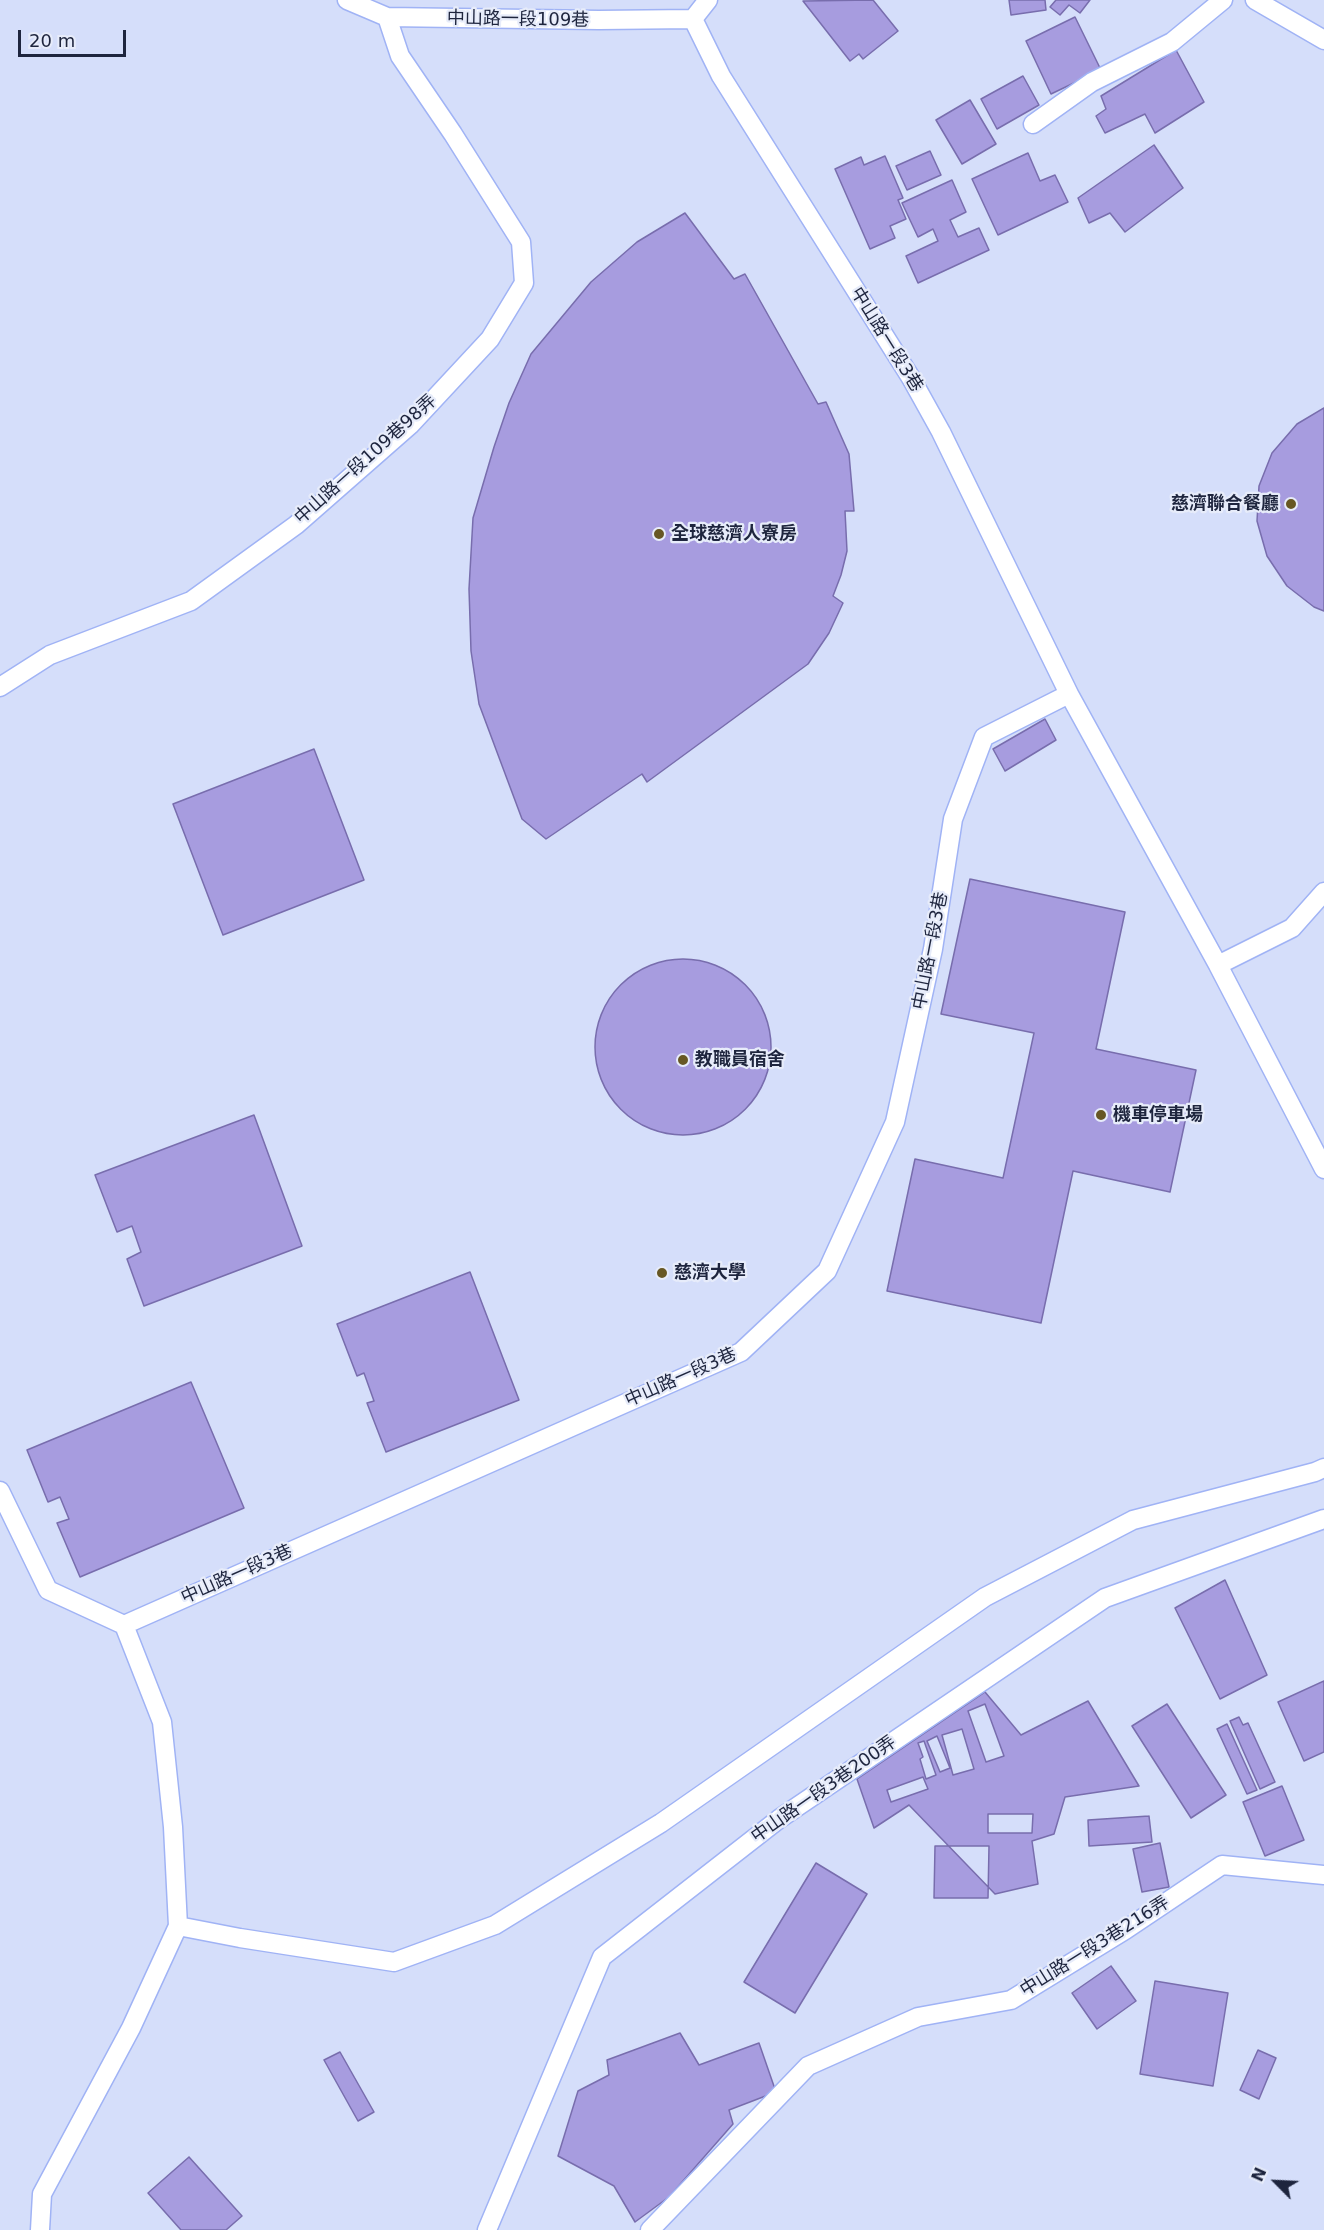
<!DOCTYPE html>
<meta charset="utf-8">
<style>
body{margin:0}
#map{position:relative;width:1324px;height:2230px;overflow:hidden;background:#d5defa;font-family:"DejaVu Sans",sans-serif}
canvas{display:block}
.north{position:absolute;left:1246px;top:2152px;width:60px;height:60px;-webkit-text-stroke:4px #e7ecfa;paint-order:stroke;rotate:294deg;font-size:16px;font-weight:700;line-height:24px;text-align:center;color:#1e253e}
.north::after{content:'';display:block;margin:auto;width:21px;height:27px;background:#1e253e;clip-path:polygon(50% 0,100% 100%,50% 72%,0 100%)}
.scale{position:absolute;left:18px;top:30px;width:108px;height:27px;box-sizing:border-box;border:3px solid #1e253e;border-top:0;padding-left:8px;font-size:18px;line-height:21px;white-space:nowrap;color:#1e253e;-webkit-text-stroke:4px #e7ecfa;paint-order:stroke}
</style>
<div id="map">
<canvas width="1324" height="2230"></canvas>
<div class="north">N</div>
<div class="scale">20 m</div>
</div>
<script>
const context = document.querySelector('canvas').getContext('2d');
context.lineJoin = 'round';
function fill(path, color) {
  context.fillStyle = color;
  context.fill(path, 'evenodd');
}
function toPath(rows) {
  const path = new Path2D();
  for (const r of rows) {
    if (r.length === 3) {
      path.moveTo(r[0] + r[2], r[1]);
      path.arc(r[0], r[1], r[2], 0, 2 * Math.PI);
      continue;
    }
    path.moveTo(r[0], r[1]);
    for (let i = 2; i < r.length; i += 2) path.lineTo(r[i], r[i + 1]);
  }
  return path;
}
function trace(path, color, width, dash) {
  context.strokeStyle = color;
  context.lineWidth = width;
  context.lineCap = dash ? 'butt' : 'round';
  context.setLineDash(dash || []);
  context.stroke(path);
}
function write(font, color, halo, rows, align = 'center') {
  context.font = font + ' "DejaVu Sans","Noto Sans TC",sans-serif';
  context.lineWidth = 4.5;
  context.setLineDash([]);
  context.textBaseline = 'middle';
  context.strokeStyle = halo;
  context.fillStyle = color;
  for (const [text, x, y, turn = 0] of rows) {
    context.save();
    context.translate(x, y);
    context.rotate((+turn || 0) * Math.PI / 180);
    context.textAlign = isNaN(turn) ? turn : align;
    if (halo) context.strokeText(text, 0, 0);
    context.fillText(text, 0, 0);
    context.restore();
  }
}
const building = toPath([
 [873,0,898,31,863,59,859,54,850,61,803,1,873,0],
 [1009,0,1045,0,1046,10,1011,15,1009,0],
 [1056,0,1090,0,1080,13,1069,5,1060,15,1050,7,1056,0],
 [1075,17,1101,70,1051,94,1026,41,1075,17],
 [1176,50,1204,102,1155,133,1145,114,1105,133,1096,116,1106,109,1101,96,1176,50],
 [1023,76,1039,105,997,129,981,99,1023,76],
 [970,100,996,144,962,164,936,120,970,100],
 [1154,145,1183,188,1125,232,1110,213,1089,223,1078,198,1154,145],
 [930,151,941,175,907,190,896,166,930,151],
 [1028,153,1040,181,1055,175,1068,202,998,235,972,179,1028,153],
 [885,156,903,198,898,200,906,219,890,226,895,238,870,249,835,169,861,157,864,165,885,156],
 [952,180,966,212,950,220,958,237,979,228,989,250,918,283,906,256,938,241,933,229,918,237,902,203,952,180],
 [685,213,734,279,745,274,818,404,826,402,849,454,854,511,845,511,847,551,841,575,833,596,843,603,829,633,808,664,647,782,642,774,546,839,522,819,479,704,471,651,469,589,473,518,494,447,509,403,531,354,591,282,637,242,685,213],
 [1324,408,1324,611,1314,607,1287,586,1267,556,1257,521,1259,486,1272,453,1297,424,1324,408],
 [1045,719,1056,740,1005,771,993,749,1045,719],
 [314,749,364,880,223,935,173,804,314,749],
 [970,879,1125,912,1096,1049,1196,1070,1170,1192,1073,1171,1041,1323,887,1291,915,1159,1003,1178,1034,1033,941,1014,970,879],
 [683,1047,88],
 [254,1115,302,1246,144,1306,127,1259,141,1252,132,1226,117,1232,95,1175,254,1115],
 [470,1272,519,1400,386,1452,367,1403,374,1401,364,1373,357,1376,337,1324,470,1272],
 [191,1382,244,1508,80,1577,57,1523,69,1519,60,1497,48,1502,27,1450,191,1382],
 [1225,1580,1267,1675,1220,1699,1175,1608,1225,1580],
 [1324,1681,1324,1752,1304,1761,1278,1702,1324,1681],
 [985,1692,1021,1735,1088,1701,1139,1786,1065,1797,1054,1834,1032,1841,1038,1884,995,1894,909,1805,874,1828,857,1779,985,1692],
 [985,1704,1004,1756,986,1762,968,1711,985,1704],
 [1167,1704,1226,1795,1191,1818,1132,1726,1167,1704],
 [1239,1717,1243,1725,1248,1723,1275,1782,1260,1789,1230,1721,1239,1717],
 [1227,1724,1257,1790,1247,1794,1217,1729,1227,1724],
 [962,1729,974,1769,953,1775,942,1735,962,1729],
 [937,1736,950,1768,940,1772,927,1741,937,1736],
 [924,1741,936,1775,926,1779,920,1759,923,1757,918,1743,924,1741],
 [923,1777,928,1789,891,1802,887,1790,923,1777],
 [1282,1786,1304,1840,1265,1856,1243,1802,1282,1786],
 [988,1814,1033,1814,1032,1833,988,1833,988,1814],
 [1149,1816,1152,1842,1089,1846,1088,1820,1149,1816],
 [1160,1843,1169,1887,1142,1892,1133,1849,1160,1843],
 [935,1846,989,1846,988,1898,934,1898,935,1846],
 [816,1863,867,1894,795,2013,744,1982,816,1863],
 [1111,1966,1136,2001,1097,2029,1072,1993,1111,1966],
 [1155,1981,1228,1993,1213,2086,1140,2074,1155,1981],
 [680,2033,699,2065,759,2043,776,2092,729,2110,733,2124,669,2197,635,2222,614,2186,558,2156,578,2091,609,2075,607,2060,680,2033],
 [1258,2050,1276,2058,1259,2099,1240,2090,1258,2050],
 [340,2052,374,2112,358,2121,324,2060,340,2052],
 [189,2157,242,2216,226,2230,181,2230,148,2193,189,2157]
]);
const lane = toPath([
 [347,0,387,17,599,20,693,19],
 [1255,0,1324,40],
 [693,19,708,0],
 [1033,124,1092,82,1172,42,1223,0],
 [0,687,50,655,191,601,296,525,410,425,490,339,524,283,521,242,453,134,400,56,387,17],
 [1069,694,1218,965,1324,1169],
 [1218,965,1292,928,1324,892],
 [0,1491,48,1590,124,1625,741,1352,827,1271,895,1122,933,949,953,819,984,737,1069,694,941,432,911,378,721,76,693,19],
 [124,1625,162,1722,173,1827,178,1926,240,1938,394,1962,495,1925,661,1823,985,1597,1133,1520,1315,1472,1324,1468],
 [40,2230,42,2194,131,2028,178,1926],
 [487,2230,602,1957,779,1819,1105,1598,1324,1519],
 [650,2230,808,2066,918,2017,1011,2000,1125,1930,1222,1865,1324,1875]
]);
const markers = [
 [1291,504,6,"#675724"],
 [659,534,6,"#675724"],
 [683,1060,6,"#675724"],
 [1101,1115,6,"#675724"],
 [662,1273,6,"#675724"]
];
const streetNames = [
 ["中山路一段109巷",518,20,1],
 ["中山路一段3巷",886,340,58],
 ["中山路一段109巷98弄",366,460,-42],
 ["中山路一段3巷",931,951,-79],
 ["中山路一段3巷",681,1378,-24],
 ["中山路一段3巷",237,1575,-24],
 ["中山路一段3巷200弄",824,1790,-35],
 ["中山路一段3巷216弄",1095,1947,-32]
];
const poiNames = [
 ["慈濟聯合餐廳",1279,504,"right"],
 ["全球慈濟人寮房",671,534],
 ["教職員宿舍",695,1060],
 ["機車停車場",1113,1115],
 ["慈濟大學",674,1273]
];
fill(building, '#a79cdf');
trace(building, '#786dad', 1.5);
trace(lane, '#a0b3f5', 21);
trace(lane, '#fff', 18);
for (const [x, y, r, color] of markers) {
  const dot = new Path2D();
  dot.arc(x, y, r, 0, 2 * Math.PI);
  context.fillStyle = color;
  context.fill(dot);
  trace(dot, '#e7ecfa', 2);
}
write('18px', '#1e253e', '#e7ecfa', streetNames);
write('bold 18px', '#1e253e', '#e7ecfa', poiNames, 'left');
</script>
